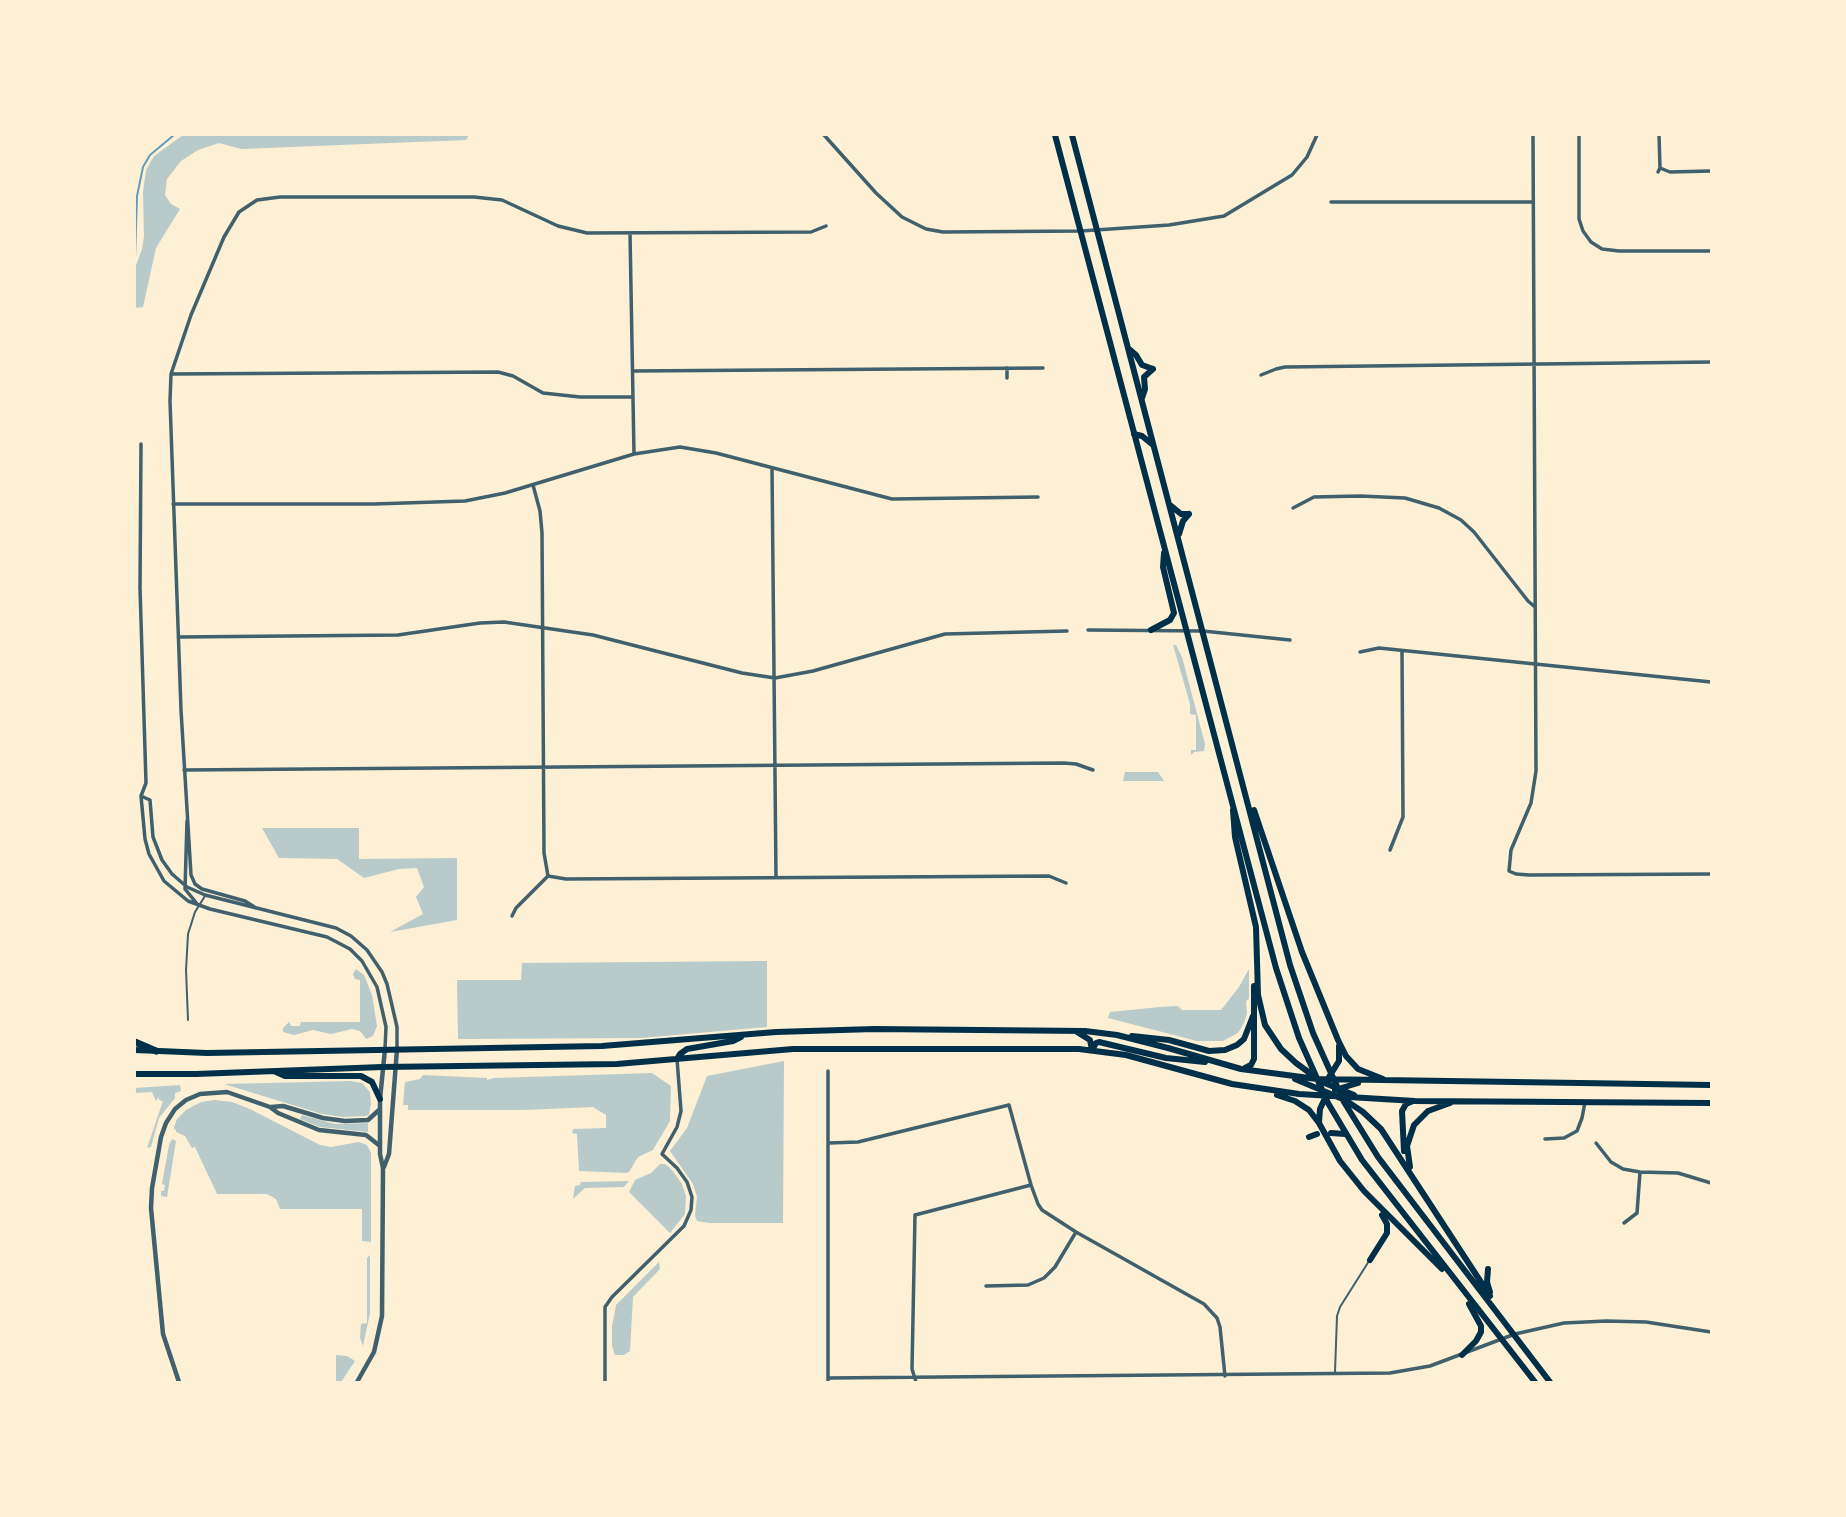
<!DOCTYPE html>
<style>
body{margin:0}
#map{position:relative;width:1846px;height:1517px;overflow:hidden;background:#fdf0d5;font-family:Arial,sans-serif}
canvas{display:block}
.frame{position:absolute;inset:0;border:136px solid #fdf0d5;pointer-events:none}
</style>
<div id="map">
<canvas width="1846" height="1517"></canvas>
<div class="frame"></div>
</div>
<script>
const context = document.querySelector('canvas').getContext('2d');
context.lineJoin = 'round';
function fill(path, color) {
  context.fillStyle = color;
  context.fill(path, 'evenodd');
}
function toPath(rows) {
  const path = new Path2D();
  for (const r of rows) {
    path.moveTo(r[0], r[1]);
    for (let i = 2; i < r.length; i += 2) path.lineTo(r[i], r[i + 1]);
  }
  return path;
}
function trace(path, color, width, dash) {
  context.strokeStyle = color;
  context.lineWidth = width;
  context.lineCap = dash ? 'butt' : 'round';
  context.setLineDash(dash || []);
  context.stroke(path);
}
const green = toPath([
 [183,135,469,135,466,140,241,149,219,143,198,150,181,161,167,179,165,195,171,204,180,209,156,248,143,307,135,308,135,268,142,249,144,236,143,192,146,170,154,156],
 [1173,645,1176,645,1182,657,1205,744,1204,751,1194,752,1191,755,1191,750,1196,750,1196,715,1190,714,1190,704],
 [1125,772,1158,772,1164,781,1123,781],
 [262,828,359,828,359,859,457,858,457,920,390,932,423,914,416,897,424,887,417,868,399,869,364,878,337,859,279,858],
 [767,961,767,1027,641,1038,458,1039,457,980,521,980,522,963],
 [356,969,364,975,372,995,377,1026,373,1036,366,1039,360,1031,352,1029,331,1034,313,1030,294,1035,283,1032,283,1028,289,1022,291,1026,300,1026,301,1022,360,1022,360,980,355,979,353,974],
 [1249,969,1249,999,1246,1001,1247,1013,1244,1023,1238,1033,1223,1041,1197,1041,1108,1018,1110,1012,1160,1007,1178,1006,1182,1010,1221,1010,1239,987],
 [784,1061,783,1223,709,1223,697,1221,695,1216,697,1197,693,1184,670,1151,687,1128,707,1076],
 [652,1073,671,1086,670,1121,653,1150,638,1157,629,1172,626,1173,579,1171,577,1134,572,1133,573,1129,606,1128,606,1115,593,1107,523,1110,408,1110,408,1105,403,1105,405,1082,420,1079,423,1075,487,1078,487,1080,494,1078],
 [351,1081,362,1083,370,1092,371,1104,369,1115,366,1116,343,1117,322,1114,224,1084],
 [180,1085,181,1091,175,1093,175,1098,159,1118,151,1147,147,1148,163,1101,159,1100,159,1097,156,1101,152,1092,135,1093,135,1088],
 [215,1100,232,1102,250,1109,320,1145,331,1147,359,1142,367,1145,371,1153,371,1242,362,1241,362,1209,280,1209,276,1199,267,1194,217,1194,195,1147,192,1148,185,1136,176,1132,176,1129,174,1130,174,1127,177,1119,186,1110,201,1102],
 [302,1115,335,1124,368,1123,368,1132,320,1127,300,1119],
 [172,1139,176,1141,167,1197,161,1196,161,1191,164,1191,165,1185,162,1184,169,1145],
 [660,1164,665,1164,672,1170,682,1184,686,1196,685,1214,670,1233,629,1192,635,1180,651,1173],
 [629,1181,624,1187,585,1188,573,1199,575,1186,580,1185,581,1182],
 [370,1255,370,1313,363,1346,360,1338,361,1324,367,1323,367,1258],
 [659,1262,660,1269,633,1297,630,1351,624,1355,615,1355,612,1346,612,1326,616,1305],
 [336,1355,347,1356,355,1361,341,1382,336,1382]
]);
const stream = toPath([
 [135,258,137,196,143,167,150,155,174,135],
 [1615,1382,1618,1382]
]);
const service = toPath([
 [188,1020,186,970,188,934,195,912,205,896],
 [1335,1372,1337,1316,1340,1307,1369,1261]
]);
const minor = toPath([
 [824,135,876,193,902,217,926,229,943,232,1081,231,1169,225,1224,216,1292,175,1307,157,1317,135],
 [1533,135,1536,771,1531,803,1511,850,1509,871,1516,874,1529,875,1711,874],
 [1579,135,1579,219,1583,231,1591,242,1602,249,1619,251,1711,251],
 [1660,168,1670,172,1711,171],
 [1658,172,1660,168,1659,135],
 [1331,202,1533,202],
 [630,233,634,454],
 [1007,368,1007,378],
 [633,371,1043,368],
 [171,374,498,372,513,376,543,393,580,397,633,397],
 [1261,375,1276,369,1285,367,1711,362],
 [141,444,140,588,146,783,141,796,145,839,149,854,164,881,188,901,210,909,327,937,350,949,362,961,377,987,386,1027,385,1049],
 [772,468,776,877],
 [533,485,540,511,542,533,544,853,548,876],
 [173,504,374,504,465,501,505,493,634,454,680,447,716,453,892,499,1038,497],
 [1293,508,1314,497,1360,496,1405,498,1439,508,1461,520,1474,532,1528,601,1535,607],
 [1088,630,1203,631,1290,640],
 [179,637,398,635,480,623,504,622,593,635,742,673,775,678,813,671,945,634,1067,631],
 [1360,652,1379,648,1711,682],
 [184,770,1064,763,1076,764,1093,770],
 [141,796,150,800,153,837,162,860,172,874,187,887,205,895,336,928,351,936,367,950,382,972,387,984,397,1027,397,1049],
 [187,821,185,889,198,905],
 [1390,850,1403,817,1402,652],
 [548,876,566,879,1049,876,1066,883],
 [256,908,245,901,202,889,195,884,191,875,181,710,170,401,171,374,191,315,224,237,239,212,257,200,280,197,474,197,502,200,558,226,587,233,811,232,826,226],
 [512,916,516,908,548,876],
 [1545,1139,1564,1138,1577,1131,1582,1118,1585,1102],
 [829,1143,858,1142,1009,1105,1031,1185,1038,1204,1042,1210,1076,1232,1204,1304,1217,1318,1220,1327,1225,1376],
 [1596,1143,1611,1162,1623,1169,1640,1172,1678,1173,1711,1183],
 [1624,1223,1637,1213,1640,1172],
 [986,1286,1028,1285,1044,1278,1055,1267,1076,1232],
 [828,1378,1390,1373,1430,1366,1515,1334,1564,1323,1606,1321,1646,1322,1711,1332],
 [605,1382,605,1307,612,1297,684,1226,691,1210,692,1197,687,1182,677,1168,662,1154,677,1127,681,1111,677,1059],
 [828,1382,828,1071],
 [916,1382,912,1369,915,1215,1031,1185]
]);
const tertiary = toPath([
 [271,1107,283,1106,323,1118,345,1121,368,1120,379,1110],
 [384,1167,389,1154,397,1049],
 [179,1382,163,1334,151,1208,152,1188,161,1137,166,1123,175,1109,186,1100,200,1094,227,1092,270,1107,278,1113,319,1130,366,1135,380,1146],
 [357,1382,374,1352,382,1316,383,1168,380,1154,380,1099,385,1049]
]);
const trunk = toPath([
 [1055,135,1276,968,1299,1038,1328,1103,1362,1160,1535,1382],
 [1072,135,1290,965,1313,1033,1344,1102,1378,1157,1550,1382],
 [1129,349,1136,355,1142,365,1153,369],
 [1142,398,1145,389,1144,377,1153,369],
 [1134,434,1142,436,1153,445],
 [1170,505,1181,514,1189,514],
 [1179,534,1183,521,1189,514],
 [1151,630,1170,620,1174,613,1163,567,1164,553],
 [1233,810,1235,837,1256,927,1258,995,1265,1025,1281,1049,1296,1063,1322,1082,1354,1095],
 [1254,810,1302,952,1338,1040,1346,1056,1358,1069,1383,1079],
 [1077,1032,1090,1040,1092,1050],
 [1132,1036,1169,1040,1209,1051,1225,1050,1237,1045,1244,1039,1253,1016],
 [135,1050,207,1053,602,1046,776,1032,874,1029,1085,1031,1117,1035,1168,1048,1241,1069,1317,1079,1711,1085],
 [1092,1050,1096,1043,1099,1042,1166,1058,1205,1062],
 [677,1059,680,1054,687,1049,733,1041,741,1037],
 [1245,1068,1251,1065,1254,1059,1254,986],
 [276,1072,285,1076,361,1076,372,1082,380,1099],
 [135,1074,196,1074,382,1067,617,1064,793,1049,1079,1049,1126,1055,1232,1084,1299,1094,1415,1101,1711,1103],
 [1329,1077,1339,1061,1339,1046],
 [1295,1079,1345,1100,1363,1112,1381,1129,1490,1296],
 [1335,1090,1358,1083],
 [1277,1095,1295,1101,1309,1110,1319,1123,1340,1161,1364,1191,1442,1269],
 [1319,1122,1320,1109,1326,1096],
 [1331,1133,1345,1134],
 [1309,1137,1317,1134],
 [1404,1151,1402,1111,1406,1104,1413,1101],
 [1410,1167,1407,1146,1414,1125,1428,1111,1450,1103],
 [1370,1260,1387,1233,1387,1224,1382,1215],
 [1488,1269,1487,1282,1490,1292],
 [1462,1355,1476,1341,1481,1332,1481,1326,1469,1304]
]);
const motorway = toPath([
 [135,1042,156,1051]
]);
fill(green, '#b9caca');
trace(stream, '#669bbc', 2);
trace(service, '#3f606c', 2);
trace(minor, '#3f606c', 3.5);
trace(tertiary, '#3f606c', 4.5);
trace(trunk, '#003049', 6);
trace(motorway, '#003049', 7);
</script>
